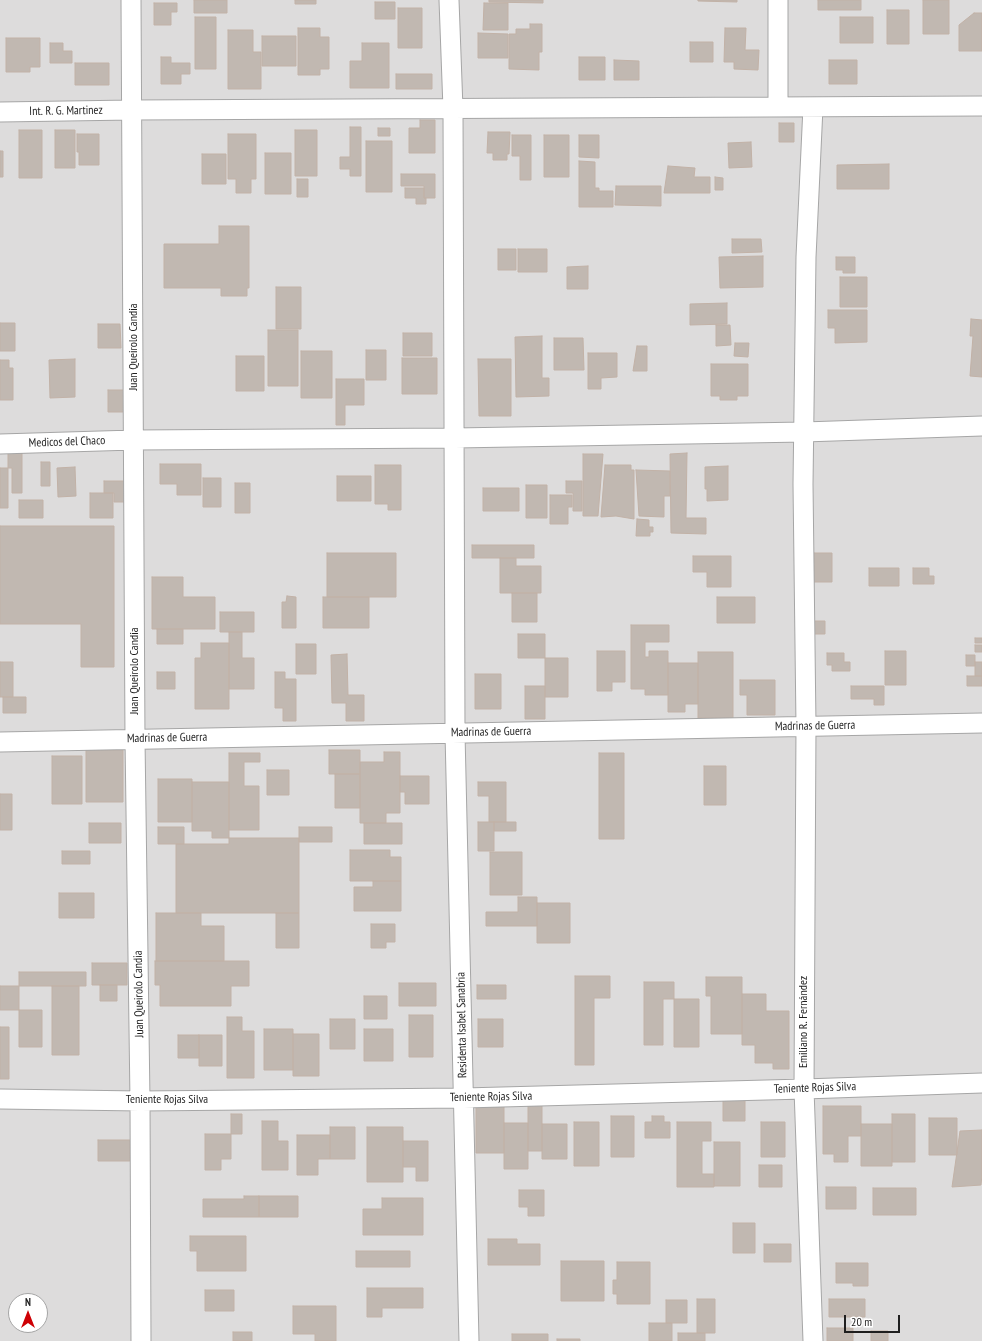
<!DOCTYPE html>
<meta charset="utf-8">
<style>
body{margin:0}
#map{position:relative;width:982px;height:1341px;overflow:hidden;background:#f0ece5;font-family:"PT Sans Narrow",sans-serif}
canvas{display:block}
.north{position:absolute;left:8px;top:1293px;width:40px;height:40px;box-sizing:border-box;background:#fff;border:1px solid #a5a5a5;border-radius:50%;rotate:0deg;font-size:11px;font-weight:700;line-height:16px;text-align:center;color:#1f1f1f}
.north::after{content:'';display:block;margin:auto;width:14px;height:18px;background:#ce0005;clip-path:polygon(50% 0,100% 100%,50% 72%,0 100%)}
.scale{position:absolute;left:844px;top:1315px;width:56px;height:18px;box-sizing:border-box;border:2px solid #1f1f1f;border-top:0;padding-left:5px;font-size:12px;line-height:14px;white-space:nowrap;color:#1f1f1f;-webkit-text-stroke:3px #fff;paint-order:stroke}
</style>
<div id="map">
<canvas width="982" height="1341"></canvas>
<div class="north">N</div>
<div class="scale">20 m</div>
</div>
<script>
const context = document.querySelector('canvas').getContext('2d');
context.lineJoin = 'round';
function fill(path, color) {
  context.fillStyle = color;
  context.fill(path, 'evenodd');
}
function toPath(rows) {
  const path = new Path2D();
  for (const r of rows) {
    path.moveTo(r[0], r[1]);
    for (let i = 2; i < r.length; i += 2) path.lineTo(r[i], r[i + 1]);
  }
  return path;
}
function trace(path, color, width, dash) {
  context.strokeStyle = color;
  context.lineWidth = width;
  context.lineCap = dash ? 'butt' : 'round';
  context.setLineDash(dash || []);
  context.stroke(path);
}
function write(font, color, halo, rows, align = 'center') {
  context.font = font + ' "PT Sans Narrow",sans-serif';
  context.lineWidth = 4;
  context.setLineDash([]);
  context.textBaseline = 'middle';
  context.strokeStyle = halo;
  context.fillStyle = color;
  for (const [text, x, y, turn = 0] of rows) {
    context.save();
    context.translate(x, y);
    context.rotate((+turn || 0) * Math.PI / 180);
    context.textAlign = isNaN(turn) ? turn : align;
    if (halo) context.strokeText(text, 0, 0);
    context.fillText(text, 0, 0);
    context.restore();
  }
}
const residential = toPath([
 [0,0,982,0,982,1341,0,1341],
 [16,1301,40,1301,40,1325,16,1325]
]);
const building = toPath([
 [194,0,227,0,227,13,194,13,194,0],
 [295,0,316,0,316,4,295,4,295,0],
 [489,0,543,0,543,3,489,2,489,0],
 [698,0,737,0,737,2,698,1,698,0],
 [818,0,861,0,861,10,818,10,818,0],
 [923,0,949,0,949,34,923,34,923,0],
 [375,2,395,2,395,19,375,19,375,2],
 [154,3,177,3,177,12,171,12,171,25,154,25,154,3],
 [484,3,508,3,508,30,483,30,484,3],
 [398,8,422,8,422,48,398,48,398,8],
 [887,10,909,10,909,44,887,44,887,10],
 [974,13,982,13,982,51,959,51,959,25,974,13],
 [195,17,216,17,216,69,195,69,195,17],
 [840,17,873,17,873,43,840,43,840,17],
 [530,24,542,24,542,52,539,52,539,70,509,69,509,34,516,34,516,29,530,29,530,24],
 [298,28,320,28,320,37,329,37,329,69,320,69,320,75,298,75,298,28],
 [725,28,746,28,745,50,759,50,758,70,734,69,734,62,724,62,725,28],
 [228,30,253,30,253,52,261,52,261,89,228,89,228,30],
 [478,33,508,34,508,58,478,58,478,33],
 [262,36,296,36,296,66,262,66,262,36],
 [6,38,40,38,40,67,30,67,30,72,6,72,6,38],
 [690,42,713,42,713,62,690,62,690,42],
 [50,43,63,43,63,51,72,51,72,63,50,63,50,43],
 [362,43,389,43,389,88,350,88,350,61,362,61,362,43],
 [161,57,171,57,171,63,190,63,190,74,181,74,181,84,161,84,161,57],
 [579,57,605,57,605,80,579,80,579,57],
 [614,60,639,61,639,80,614,80,614,60],
 [829,60,857,60,857,84,829,84,829,60],
 [75,63,109,63,109,85,75,85,75,63],
 [396,74,432,74,432,89,396,89,396,74],
 [420,120,435,120,435,153,409,153,409,128,420,128,420,120],
 [779,123,794,123,794,142,779,142,779,123],
 [350,127,361,127,361,176,350,176,350,169,340,169,340,157,350,157,350,127],
 [378,128,390,128,390,136,378,136,378,128],
 [19,130,42,130,42,178,19,178,19,130],
 [55,130,75,130,75,168,55,168,55,130],
 [295,130,317,130,317,176,295,176,295,130],
 [488,132,510,132,509,154,507,154,507,160,493,160,493,153,487,153,488,132],
 [77,134,99,134,99,165,79,165,79,152,77,152,77,134],
 [228,134,256,134,256,179,251,179,251,193,236,193,236,179,228,179,228,134],
 [512,135,531,135,531,180,520,180,520,156,512,156,512,135],
 [544,135,569,135,569,177,544,177,544,135],
 [579,135,599,135,599,158,579,157,579,135],
 [366,141,392,141,392,192,366,192,366,141],
 [751,142,752,167,729,168,728,143,751,142],
 [0,151,3,151,3,177,0,177,0,151],
 [265,153,291,153,291,194,265,194,265,153],
 [202,154,226,154,226,184,202,184,202,154],
 [579,161,595,162,595,188,599,188,599,191,613,191,613,207,579,207,579,161],
 [889,164,889,189,837,189,837,165,889,164],
 [668,166,695,168,694,177,710,177,710,193,664,193,668,166],
 [401,174,435,174,435,198,424,198,424,186,401,186,401,174],
 [715,177,723,178,723,190,715,190,715,177],
 [297,179,308,179,308,197,297,197,297,179],
 [616,186,661,186,661,206,615,205,616,186],
 [405,188,424,188,424,198,426,198,426,204,416,204,416,198,405,198,405,188],
 [219,226,249,226,249,288,247,288,247,296,221,296,221,288,164,288,164,244,219,244,219,226],
 [732,239,761,239,762,252,732,253,732,239],
 [498,249,516,249,516,270,498,270,498,249],
 [518,249,547,249,547,272,518,272,518,249],
 [763,256,763,287,720,288,719,257,763,256],
 [836,257,855,257,855,273,843,273,843,270,836,270,836,257],
 [588,266,588,289,567,289,567,267,588,266],
 [840,277,867,277,867,307,840,307,840,277],
 [276,287,301,287,301,329,276,329,276,287],
 [727,303,727,324,690,325,690,304,727,303],
 [828,310,867,310,867,342,835,343,835,328,828,328,828,310],
 [971,319,982,320,982,377,970,376,973,336,970,336,971,319],
 [0,323,15,323,15,351,0,351,0,323],
 [98,324,120,324,121,348,98,348,98,324],
 [716,325,730,325,731,345,716,346,716,325],
 [268,330,298,330,298,386,268,386,268,330],
 [403,333,432,333,432,356,403,356,403,333],
 [542,336,542,378,549,378,549,396,516,397,515,337,542,336],
 [554,338,583,338,584,370,554,370,554,338],
 [735,343,749,343,748,357,734,356,735,343],
 [637,346,647,346,647,371,633,371,637,346],
 [366,350,386,350,386,380,366,380,366,350],
 [301,351,332,351,332,398,301,398,301,351],
 [588,353,617,353,617,377,601,378,601,389,588,389,588,353],
 [236,356,264,356,264,391,236,391,236,356],
 [402,358,437,358,437,394,402,394,402,358],
 [75,359,75,397,50,398,49,360,75,359],
 [478,359,511,359,511,416,479,416,478,359],
 [0,360,9,360,9,368,13,368,13,400,0,400,0,360],
 [711,364,748,364,748,396,737,396,737,400,720,400,720,396,711,396,711,364],
 [336,379,364,379,364,405,345,405,345,425,336,425,336,379],
 [108,390,128,390,128,412,108,412,108,390],
 [8,450,22,450,22,493,12,493,12,468,8,468,8,450],
 [687,453,686,518,706,518,706,534,671,533,670,454,687,453],
 [583,454,603,454,598,516,583,516,583,454],
 [41,462,50,462,50,486,41,486,41,462],
 [160,464,201,464,201,495,177,495,177,484,160,484,160,464],
 [375,465,401,465,401,510,388,510,388,504,375,504,375,465],
 [605,465,631,465,631,470,634,470,634,519,616,516,601,517,605,465],
 [728,466,728,500,707,501,707,489,705,489,705,467,728,466],
 [75,467,76,496,58,497,57,468,75,467],
 [0,468,8,468,8,508,0,508,0,468],
 [636,470,670,471,670,496,664,496,664,517,639,516,636,470],
 [337,476,371,476,371,501,337,501,337,476],
 [203,478,221,478,221,507,203,507,203,478],
 [104,481,127,481,127,502,114,502,114,493,104,493,104,481],
 [566,481,582,481,582,511,573,511,573,493,566,493,566,481],
 [235,483,250,483,250,513,235,513,235,483],
 [526,485,547,485,547,518,526,518,526,485],
 [483,488,519,488,519,511,483,511,483,488],
 [90,493,113,493,113,518,90,518,90,493],
 [550,495,572,495,572,507,568,507,568,524,550,524,550,495],
 [19,500,43,500,43,518,19,518,19,500],
 [637,519,649,520,649,527,653,527,653,532,650,532,650,536,636,536,637,519],
 [0,526,114,526,114,667,81,667,81,624,0,624,0,526],
 [472,545,534,545,534,558,472,558,472,545],
 [327,553,396,553,396,597,327,597,327,553],
 [814,553,832,553,832,582,814,582,814,553],
 [693,556,731,556,731,587,707,587,707,572,693,572,693,556],
 [500,558,516,558,516,566,541,566,541,593,500,593,500,558],
 [869,568,899,568,899,586,869,586,869,568],
 [913,568,929,568,929,576,934,576,934,584,913,584,913,568],
 [152,577,183,577,183,597,215,597,215,629,152,629,152,577],
 [512,593,537,593,537,622,512,622,512,593],
 [287,596,296,597,296,628,282,628,282,602,286,602,287,596],
 [323,597,369,597,369,628,323,628,323,597],
 [717,597,755,597,755,623,717,623,717,597],
 [220,612,254,612,254,632,220,632,220,612],
 [813,621,825,621,825,634,813,634,813,621],
 [631,625,669,625,669,642,645,642,645,657,649,657,649,651,668,651,668,695,645,695,645,689,631,689,631,625],
 [157,629,183,629,183,644,157,644,157,629],
 [229,632,242,632,242,658,254,658,254,689,229,689,229,632],
 [518,634,545,634,545,658,518,658,518,634],
 [975,638,982,638,982,643,975,643,975,638],
 [201,643,229,643,229,709,195,709,195,658,201,658,201,643],
 [296,644,316,644,316,674,296,674,296,644],
 [975,645,982,645,982,652,975,652,975,645],
 [597,651,625,651,625,682,612,682,612,691,597,691,597,651],
 [885,651,906,651,906,685,885,685,885,651],
 [698,652,733,652,733,718,698,718,698,652],
 [827,653,844,653,844,662,850,662,850,671,832,671,832,665,827,665,827,653],
 [347,654,348,695,364,695,364,721,346,721,346,703,332,703,331,655,347,654],
 [966,655,975,655,975,666,966,666,966,655],
 [545,658,568,658,568,697,545,697,545,658],
 [0,662,13,662,13,697,0,697,0,662],
 [975,662,982,662,982,676,975,676,975,662],
 [668,663,698,663,698,704,685,704,685,712,668,712,668,663],
 [157,672,175,672,175,689,157,689,157,672],
 [275,672,285,672,285,679,296,679,296,721,283,721,283,708,275,708,275,672],
 [475,674,501,674,501,709,475,709,475,674],
 [967,676,982,676,982,686,967,686,967,676],
 [740,680,775,680,775,715,747,715,747,695,740,695,740,680],
 [525,686,545,686,545,719,525,719,525,686],
 [851,686,884,686,884,705,874,705,874,699,851,699,851,686],
 [3,697,26,697,26,713,3,713,3,697],
 [86,750,123,750,123,802,86,802,86,750],
 [329,750,360,750,360,774,329,774,329,750],
 [384,752,400,752,400,813,386,813,386,823,360,823,360,762,384,762,384,752],
 [229,753,260,753,260,762,244,762,244,786,259,786,259,830,229,830,229,753],
 [599,753,624,753,624,839,599,839,599,753],
 [52,756,82,756,82,804,52,804,52,756],
 [704,766,726,766,726,805,704,805,704,766],
 [267,770,289,770,289,795,267,795,267,770],
 [335,774,360,774,360,808,335,808,335,774],
 [400,776,429,776,429,804,405,804,405,792,400,792,400,776],
 [158,779,192,779,192,822,158,822,158,779],
 [192,782,229,782,229,838,212,838,212,831,192,831,192,782],
 [478,782,506,782,506,822,489,822,489,796,478,796,478,782],
 [0,794,12,794,12,830,0,830,0,794],
 [478,822,494,822,494,851,478,851,478,822],
 [494,822,516,822,516,831,494,831,494,822],
 [89,823,121,823,121,843,89,843,89,823],
 [364,823,402,823,402,844,364,844,364,823],
 [158,827,184,827,184,844,158,844,158,827],
 [299,827,332,827,332,842,299,842,299,827],
 [229,838,299,838,299,913,176,913,176,844,229,844,229,838],
 [350,850,390,850,390,857,401,857,401,881,350,881,350,850],
 [62,851,90,851,90,864,62,864,62,851],
 [490,852,522,852,522,895,490,895,490,852],
 [373,881,401,881,401,911,354,911,354,887,373,887,373,881],
 [59,893,94,893,94,918,59,918,59,893],
 [518,897,537,897,537,926,486,926,486,912,518,912,518,897],
 [537,903,570,903,570,943,537,943,537,903],
 [156,913,201,913,201,926,224,926,224,961,156,961,156,913],
 [276,913,299,913,299,948,276,948,276,913],
 [371,924,395,924,395,942,386,942,386,948,371,948,371,924],
 [155,961,249,961,249,986,231,986,231,1006,160,1006,160,985,155,985,155,961],
 [92,963,127,963,127,985,92,985,92,963],
 [19,972,86,972,86,986,19,986,19,972],
 [575,976,610,976,610,998,594,998,594,1065,575,1065,575,976],
 [706,977,742,977,742,1034,711,1034,711,996,706,996,706,977],
 [644,982,674,982,674,999,663,999,663,1045,644,1045,644,982],
 [399,983,436,983,436,1006,399,1006,399,983],
 [100,985,117,985,117,1001,100,1001,100,985],
 [477,985,506,985,506,999,477,999,477,985],
 [0,986,19,986,19,1010,0,1010,0,986],
 [52,986,79,986,79,1055,52,1055,52,986],
 [742,994,766,994,766,1011,789,1011,789,1069,773,1069,773,1063,755,1063,755,1045,742,1045,742,994],
 [364,996,387,996,387,1019,364,1019,364,996],
 [674,999,699,999,699,1047,674,1047,674,999],
 [19,1010,42,1010,42,1047,19,1047,19,1010],
 [409,1015,433,1015,433,1057,409,1057,409,1015],
 [227,1017,242,1017,242,1031,254,1031,254,1078,227,1078,227,1017],
 [330,1019,355,1019,355,1049,330,1049,330,1019],
 [478,1019,503,1019,503,1047,478,1047,478,1019],
 [0,1027,9,1027,9,1079,0,1079,0,1027],
 [264,1029,293,1029,293,1070,264,1070,264,1029],
 [364,1029,393,1029,393,1061,364,1061,364,1029],
 [293,1034,319,1034,319,1076,293,1076,293,1034],
 [178,1035,199,1035,199,1058,178,1058,178,1035],
 [199,1035,222,1035,222,1066,199,1066,199,1035],
 [723,1094,745,1094,745,1121,723,1121,723,1094],
 [528,1102,542,1102,542,1151,528,1151,528,1102],
 [476,1105,504,1105,504,1153,476,1153,476,1105],
 [823,1106,861,1106,861,1136,848,1136,848,1162,834,1162,834,1154,823,1154,823,1106],
 [231,1114,242,1114,242,1134,231,1134,231,1114],
 [892,1114,915,1114,915,1162,892,1162,892,1114],
 [611,1116,634,1116,634,1157,611,1157,611,1116],
 [652,1116,664,1116,664,1122,670,1122,670,1138,645,1138,645,1122,652,1122,652,1116],
 [929,1118,957,1118,957,1155,929,1155,929,1118],
 [262,1121,278,1121,278,1141,288,1141,288,1170,262,1170,262,1121],
 [574,1122,599,1122,599,1166,574,1166,574,1122],
 [677,1122,711,1122,711,1141,702,1141,702,1174,714,1174,714,1187,677,1187,677,1122],
 [761,1122,785,1122,785,1157,761,1157,761,1122],
 [504,1123,528,1123,528,1169,504,1169,504,1123],
 [542,1124,567,1124,567,1159,542,1159,542,1124],
 [861,1124,892,1124,892,1166,861,1166,861,1124],
 [330,1127,355,1127,355,1159,330,1159,330,1127],
 [367,1127,403,1127,403,1182,367,1182,367,1127],
 [982,1130,982,1175,981,1185,952,1187,960,1131,982,1130],
 [205,1134,231,1134,231,1159,221,1159,221,1170,205,1170,205,1134],
 [297,1135,330,1135,330,1159,318,1159,318,1175,297,1175,297,1135],
 [98,1140,130,1140,130,1161,98,1161,98,1140],
 [403,1141,428,1141,428,1181,416,1181,416,1167,403,1167,403,1141],
 [714,1142,740,1142,740,1186,714,1186,714,1142],
 [759,1165,782,1165,782,1187,759,1187,759,1165],
 [826,1187,856,1187,856,1209,826,1209,826,1187],
 [873,1188,916,1188,916,1215,873,1215,873,1188],
 [519,1190,544,1190,544,1216,528,1216,528,1207,519,1207,519,1190],
 [244,1196,259,1196,259,1217,203,1217,203,1199,244,1199,244,1196],
 [259,1196,298,1196,298,1217,259,1217,259,1196],
 [382,1198,423,1198,423,1235,363,1235,363,1209,382,1209,382,1198],
 [733,1223,755,1223,755,1253,733,1253,733,1223],
 [190,1236,246,1236,246,1271,197,1271,197,1251,190,1251,190,1236],
 [488,1239,517,1239,517,1244,540,1244,540,1265,488,1265,488,1239],
 [764,1244,791,1244,791,1262,764,1262,764,1244],
 [356,1251,410,1251,410,1267,356,1267,356,1251],
 [561,1261,604,1261,604,1301,561,1301,561,1261],
 [617,1262,650,1262,650,1304,617,1304,617,1294,613,1294,613,1280,617,1280,617,1262],
 [836,1263,868,1263,868,1286,853,1286,853,1283,836,1283,836,1263],
 [367,1288,423,1288,423,1308,382,1308,382,1317,367,1317,367,1288],
 [205,1290,234,1290,234,1311,205,1311,205,1290],
 [697,1299,715,1299,715,1333,697,1333,697,1299],
 [829,1299,865,1299,865,1317,829,1317,829,1299],
 [666,1300,687,1300,687,1323,666,1323,666,1300],
 [293,1306,336,1306,336,1341,315,1341,315,1334,293,1334,293,1306],
 [649,1323,672,1323,672,1341,649,1341,649,1323],
 [827,1328,853,1328,853,1341,827,1341,827,1328],
 [871,1331,888,1331,888,1341,871,1341,871,1331],
 [233,1332,252,1332,252,1341,233,1341,233,1332],
 [678,1333,705,1333,705,1341,678,1341,678,1333],
 [512,1334,548,1334,548,1341,512,1341,512,1334],
 [557,1339,580,1339,580,1341,557,1341,557,1339]
]);
const minor = toPath([
 [131,0,135,739,140,1101,141,1341],
 [449,0,453,109,455,733,469,1341],
 [778,0,778,107],
 [813,107,806,257,803,484,806,726,804,1089,813,1341],
 [0,112,132,110,982,106],
 [0,444,134,440,455,438,804,432,982,426],
 [0,742,982,723],
 [0,1099,140,1101,464,1098,804,1089,982,1083]
]);
const streetNames = [
 ["Int. R. G. Martinez",66,111,-1],
 ["Juan Queirolo Candia",134,347,-90],
 ["Medicos del Chaco",67,442,-2],
 ["Juan Queirolo Candia",135,671,-90],
 ["Madrinas de Guerra",815,726,-1],
 ["Madrinas de Guerra",491,732,-1],
 ["Madrinas de Guerra",167,738,-1],
 ["Juan Queirolo Candia",139,994,-91],
 ["Emiliano R. Fernández",804,1022,-90],
 ["Residenta Isabel Sanabria",462,1025,-91],
 ["Teniente Rojas Silva",815,1088,-2],
 ["Teniente Rojas Silva",491,1097,-1],
 ["Teniente Rojas Silva",167,1100]
];
fill(residential, '#dddcdc');
fill(building, '#c1b8b1');
trace(building, '#c2b2a7', 1);
trace(minor, '#a6a6a6', 21);
trace(minor, '#fff', 19);
write('12px', '#1f1f1f', '#fff', streetNames);
</script>
